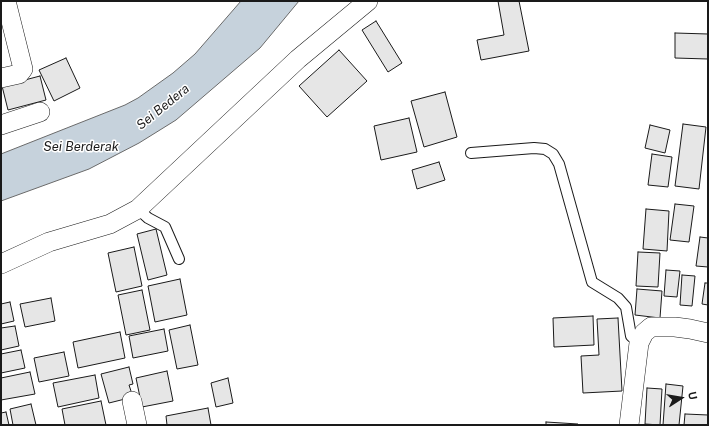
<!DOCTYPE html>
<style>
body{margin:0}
#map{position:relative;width:709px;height:426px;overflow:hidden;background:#fff;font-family:"Public Sans",sans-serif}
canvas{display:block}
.frame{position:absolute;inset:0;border:2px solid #1a1a1a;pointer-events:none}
.north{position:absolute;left:661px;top:378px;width:40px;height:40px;-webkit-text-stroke:3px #fff;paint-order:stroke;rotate:78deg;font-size:11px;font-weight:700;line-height:16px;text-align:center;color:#1a1a1a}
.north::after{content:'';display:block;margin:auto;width:14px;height:18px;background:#1a1a1a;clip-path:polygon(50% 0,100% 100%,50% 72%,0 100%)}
</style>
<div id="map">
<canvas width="709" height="426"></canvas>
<div class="frame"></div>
<div class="north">U</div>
</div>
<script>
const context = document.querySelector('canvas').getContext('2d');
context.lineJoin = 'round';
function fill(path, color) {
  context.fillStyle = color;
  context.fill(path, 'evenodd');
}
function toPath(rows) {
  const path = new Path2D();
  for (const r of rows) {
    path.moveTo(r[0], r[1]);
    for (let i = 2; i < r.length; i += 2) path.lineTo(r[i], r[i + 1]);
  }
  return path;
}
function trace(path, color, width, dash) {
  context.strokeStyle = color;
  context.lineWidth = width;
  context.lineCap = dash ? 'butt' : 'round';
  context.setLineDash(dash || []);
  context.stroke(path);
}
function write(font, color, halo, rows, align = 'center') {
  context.font = font + ' "Public Sans",sans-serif';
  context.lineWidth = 3;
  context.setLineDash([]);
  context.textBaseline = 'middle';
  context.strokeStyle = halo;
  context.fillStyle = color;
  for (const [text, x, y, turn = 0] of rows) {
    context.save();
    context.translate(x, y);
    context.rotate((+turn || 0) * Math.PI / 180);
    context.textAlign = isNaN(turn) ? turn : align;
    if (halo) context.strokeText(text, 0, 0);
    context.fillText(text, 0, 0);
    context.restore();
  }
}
const water = toPath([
 [241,1,299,1,260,48,176,120,139,143,89,169,1,201,1,154,125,105,138,98,173,73,195,54,241,1]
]);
const building = toPath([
 [498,1,519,1,529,51,481,60,477,40,504,35,498,1],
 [376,21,402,63,388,72,362,30,376,21],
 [675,33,708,34,708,59,675,58,675,33],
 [339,50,367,81,327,117,299,86,339,50],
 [66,58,80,88,54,101,39,70,66,58],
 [40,76,46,100,8,110,2,86,40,76],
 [445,92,457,137,424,147,411,101,445,92],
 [409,118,417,152,381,160,374,126,409,118],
 [683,124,706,127,699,189,675,186,683,124],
 [650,125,670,130,665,153,645,148,650,125],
 [652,154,672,157,668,187,648,185,652,154],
 [439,162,445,180,417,189,412,170,439,162],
 [675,204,694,206,689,242,670,240,675,204],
 [646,209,669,211,667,251,643,249,646,209],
 [156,229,167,275,148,280,137,234,156,229],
 [700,237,708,238,708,267,696,266,700,237],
 [134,247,142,286,116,292,108,253,134,247],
 [638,252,660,253,658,287,636,286,638,252],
 [666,270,680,271,677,297,664,296,666,270],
 [682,275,695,276,692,306,680,305,682,275],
 [180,279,187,315,155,322,148,286,180,279],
 [705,283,708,283,708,305,702,304,705,283],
 [637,289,662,291,660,318,635,315,637,289],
 [142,290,150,330,126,335,118,295,142,290],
 [51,298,55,321,25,327,20,304,51,298],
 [10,302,14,321,1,324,1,304,10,302],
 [593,316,594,345,554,347,553,318,593,316],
 [618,318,622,391,583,393,581,356,599,355,597,319,618,318],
 [190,325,198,365,177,369,169,330,190,325],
 [15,326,19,346,1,350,1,328,15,326],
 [164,329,168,351,133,358,129,336,164,329],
 [120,332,125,358,78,368,73,342,120,332],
 [21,350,25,368,1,373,1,354,21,350],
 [64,352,69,376,39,382,34,358,64,352],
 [129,367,133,384,129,385,133,397,109,403,101,374,129,367],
 [167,371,173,401,142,407,136,378,167,371],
 [30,372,35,394,1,400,1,378,30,372],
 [95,375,99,398,58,407,53,383,95,375],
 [228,378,233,403,216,407,211,383,228,378],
 [666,384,683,386,679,425,663,425,666,384],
 [647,388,662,389,660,425,645,424,647,388],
 [101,401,106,425,65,425,62,409,101,401],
 [31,404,36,425,13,425,10,409,31,404],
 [208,408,211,425,167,425,166,416,208,408],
 [6,412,9,425,1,425,1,413,6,412],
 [685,414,708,415,708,425,684,425,685,414],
 [546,422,578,424,578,425,546,425,546,422]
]);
const lane = toPath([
 [471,153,534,148,545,149,553,154,559,164,592,282,618,298,626,307,631,336,639,343],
 [138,209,148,218,165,227,179,259]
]);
const street = toPath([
 [1,78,19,74,23,69,6,1],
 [1,125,40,112],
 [1,264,49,242,110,224,138,209,298,59,368,1],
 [132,401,137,425],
 [629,425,639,343,644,333,651,327,675,327,690,329,708,333]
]);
const waterNames = [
 ["Sei Bedera",163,107,-39],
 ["Sei Berderak",81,147]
];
fill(water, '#c6d2dc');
trace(water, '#6a6a6a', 1);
fill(building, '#e6e6e6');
trace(building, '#1a1a1a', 1);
trace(lane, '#1a1a1a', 12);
trace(street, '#1a1a1a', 20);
trace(lane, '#fff', 10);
trace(street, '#fff', 19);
write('italic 13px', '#1a1a1a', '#fff', waterNames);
</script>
